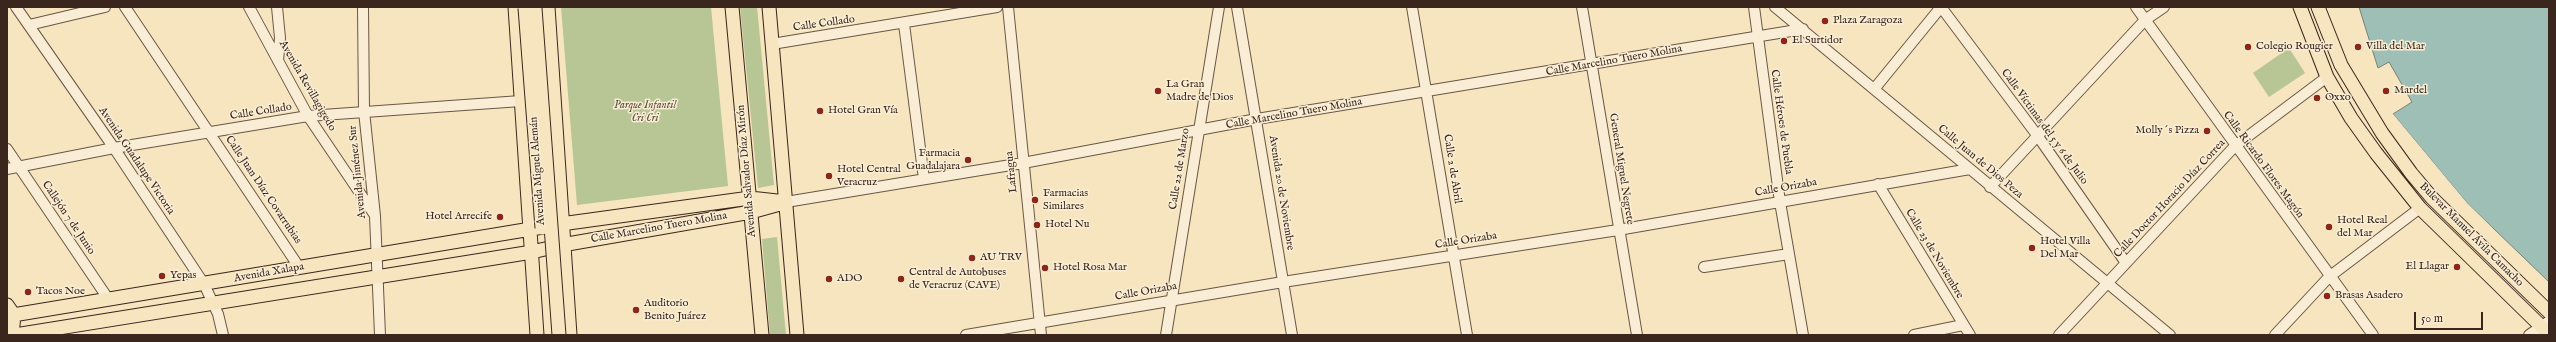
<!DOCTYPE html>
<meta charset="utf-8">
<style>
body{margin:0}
#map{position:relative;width:2556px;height:342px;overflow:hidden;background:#f6e5be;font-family:"IM FELL English",serif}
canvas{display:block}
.frame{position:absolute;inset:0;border:8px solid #3b261d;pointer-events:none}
.scale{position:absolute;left:2414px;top:312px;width:69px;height:18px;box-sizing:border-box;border:2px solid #3b261d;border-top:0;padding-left:5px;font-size:12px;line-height:14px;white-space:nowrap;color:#3b261d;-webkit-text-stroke:3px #f9eed5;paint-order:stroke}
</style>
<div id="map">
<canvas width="2556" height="342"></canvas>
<div class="frame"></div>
<div class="scale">50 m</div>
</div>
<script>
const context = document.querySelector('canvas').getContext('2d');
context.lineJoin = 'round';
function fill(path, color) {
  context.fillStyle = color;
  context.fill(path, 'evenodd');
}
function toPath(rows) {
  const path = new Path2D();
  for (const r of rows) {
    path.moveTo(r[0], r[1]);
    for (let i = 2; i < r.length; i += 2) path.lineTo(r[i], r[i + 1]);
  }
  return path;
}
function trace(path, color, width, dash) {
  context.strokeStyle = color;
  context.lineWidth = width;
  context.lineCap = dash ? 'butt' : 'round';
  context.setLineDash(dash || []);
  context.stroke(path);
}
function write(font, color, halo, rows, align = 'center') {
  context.font = font + ' "IM FELL English",serif';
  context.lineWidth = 3;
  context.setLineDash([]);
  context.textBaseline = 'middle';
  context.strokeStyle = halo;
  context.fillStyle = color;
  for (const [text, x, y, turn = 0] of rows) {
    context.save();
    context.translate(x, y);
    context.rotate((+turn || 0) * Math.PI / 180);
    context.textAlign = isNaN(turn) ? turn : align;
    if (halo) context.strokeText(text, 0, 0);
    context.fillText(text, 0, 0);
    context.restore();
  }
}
const green = toPath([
 [561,7,711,7,728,186,577,205],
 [740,7,757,7,774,185,758,188],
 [2289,48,2305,73,2269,97,2253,73],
 [777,237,786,335,770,335,762,239]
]);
const water = toPath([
 [2359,7,2549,7,2549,282,2467,203,2393,114,2412,102,2389,62,2378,68,2359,7]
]);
const pier = toPath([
 [2393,114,2467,203,2549,284,2466,204,2421,151,2392,115]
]);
const minor = toPath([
 [16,7,114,148,204,284,218,314,223,335],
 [125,7,299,267],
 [249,7,308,116,374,214],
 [277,7,280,38,278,61],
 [363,7,364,111,375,216,380,335],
 [1008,7,1041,335],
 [1237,7,1292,335],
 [1412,7,1467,335],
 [1582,7,1637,335],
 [1754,7,1780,202,1803,335],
 [1775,7,2170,335],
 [1941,7,2037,135,2126,263],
 [2136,7,2373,335],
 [904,24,924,179],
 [29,25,105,7],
 [772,44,997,7],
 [1875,88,1941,7],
 [7,149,109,300],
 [7,169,114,148,308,116,521,101],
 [1878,184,1970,335],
 [1990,187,2145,20,2164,7],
 [786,202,1023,163,1257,119,1803,29],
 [1704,267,1789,254],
 [966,335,1283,282,1618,230,1970,169],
 [1166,335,1219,7],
 [1914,335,1963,325],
 [2059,335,2235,146,2327,77],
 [2275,335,2329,277,2420,208],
 [2529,335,2549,321]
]);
const major = toPath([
 [515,7,537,335],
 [548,7,570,335],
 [732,7,762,335],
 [769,7,797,335],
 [2300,7,2327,77,2351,118,2376,153,2420,208,2549,334],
 [2318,7,2341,65,2382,133,2411,173,2432,198,2549,312],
 [7,305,14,315,12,335],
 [7,316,561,224,750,198,786,202],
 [15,335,532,252,562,245,751,212,780,204]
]);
const majorBridge = toPath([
 [525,8,542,228],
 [535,8,559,335]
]);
const markers = [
 [1825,21,4,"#8f2418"],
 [1784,41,4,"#8f2418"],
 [2248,47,4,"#8f2418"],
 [2358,47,4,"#8f2418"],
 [1158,91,4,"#8f2418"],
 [2386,91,4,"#8f2418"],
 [2317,98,4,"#8f2418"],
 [820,111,4,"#8f2418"],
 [2207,131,4,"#8f2418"],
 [968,160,4,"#8f2418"],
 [829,176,4,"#8f2418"],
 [1035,200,4,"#8f2418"],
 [500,217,4,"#8f2418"],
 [1037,225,4,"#8f2418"],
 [2329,227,4,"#8f2418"],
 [2032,248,4,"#8f2418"],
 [972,258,4,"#8f2418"],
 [2457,267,4,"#8f2418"],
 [1045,268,4,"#8f2418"],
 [162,276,4,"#8f2418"],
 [829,279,4,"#8f2418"],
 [901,279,4,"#8f2418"],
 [28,292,4,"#8f2418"],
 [2327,296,4,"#8f2418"],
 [636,310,4,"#8f2418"]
];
const poiNames = [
 ["Plaza Zaragoza",1833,21],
 ["El Surtidor",1792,41],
 ["Colegio Rougier",2256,47],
 ["Villa del Mar",2366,47],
 ["La Gran",1166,85],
 ["Madre de Dios",1166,98],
 ["Mardel",2394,91],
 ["Oxxo",2325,98],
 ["Hotel Gran Vía",828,111],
 ["Molly´s Pizza",2199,131,"right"],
 ["Farmacia",960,154,"right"],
 ["Guadalajara",960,167,"right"],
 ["Hotel Central",837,170],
 ["Veracruz",837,183],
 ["Farmacias",1043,194],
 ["Similares",1043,207],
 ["Hotel Arrecife",492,217,"right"],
 ["Hotel Real",2337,221],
 ["del Mar",2337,234],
 ["Hotel Nu",1045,225],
 ["Hotel Villa",2040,242],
 ["Del Mar",2040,255],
 ["AU TRV",980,258],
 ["El Llagar",2449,267,"right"],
 ["Hotel Rosa Mar",1053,268],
 ["Central de Autobuses",909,273],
 ["de Veracruz (CAVE)",909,286],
 ["Yepas",170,276],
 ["ADO",837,279],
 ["Tacos Noe",36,292],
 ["Brasas Asadero",2335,296],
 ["Auditorio",644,304],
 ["Benito Juárez",644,317]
];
const streetNames = [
 ["Calle Collado",824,24,-8],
 ["Calle Marcelino Tuero Molina",1614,61,-10],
 ["Avenida Revillagigedo",307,86,60],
 ["Calle Collado",261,112,-9],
 ["Calle Marcelino Tuero Molina",1294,114,-10],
 ["Calle Héroes de Puebla",1781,122,82],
 ["Calle Víctimas del 5 y 6 de Julio",2044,127,54],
 ["Avenida Guadalupe Victoria",136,161,56],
 ["Calle Juan de Dios Peza",1980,162,40],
 ["Calle Ricardo Flores Magón",2263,165,54],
 ["Calle 22 de Marzo",1180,169,-81],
 ["Calle 2 de Abril",1452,169,81],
 ["General Miguel Negrete",1621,169,81],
 ["Avenida Miguel Alemán",538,171,-94],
 ["Avenida Salvador Díaz Mirón",747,171,-95],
 ["Avenida Jiménez Sur",358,172,-96],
 ["Lafragua",1012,172,-96],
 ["Calle Orizaba",1786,188,-10],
 ["Calle Juan Díaz Covarrubias",263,190,56],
 ["Avenida 20 de Noviembre",1281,193,81],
 ["Calle Doctor Horacio Díaz Correa",2170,199,-47],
 ["Callejón 7 de Junio",68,218,56],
 ["Calle Marcelino Tuero Molina",659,228,-10],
 ["Bulevar Manuel Ávila Camacho",2471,235,45],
 ["Calle Orizaba",1466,241,-9],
 ["Calle 23 de Noviembre",1934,254,59],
 ["Avenida Xalapa",269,273,-10],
 ["Calle Orizaba",1146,292,-10]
];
const parkNames = [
 ["Parque Infantil",645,106],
 ["Cri Cri",645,119]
];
fill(green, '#b8c594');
fill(water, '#9dbfb5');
trace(water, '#768278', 1);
fill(pier, '#f6e5be');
trace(minor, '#6a5645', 12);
trace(major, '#3b261d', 15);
trace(minor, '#f9eed5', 10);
trace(major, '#f6e5be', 13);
trace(majorBridge, '#3b261d', 15, []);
trace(majorBridge, '#f6e5be', 13);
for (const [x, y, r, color] of markers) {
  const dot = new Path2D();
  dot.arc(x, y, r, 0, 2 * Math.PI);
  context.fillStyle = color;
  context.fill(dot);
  trace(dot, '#f9eed5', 1.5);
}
write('11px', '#3b261d', '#f9eed5', poiNames, 'left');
write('11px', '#3b261d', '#f9eed5', streetNames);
write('italic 11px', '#5a4e3b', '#f9eed5', parkNames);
</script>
